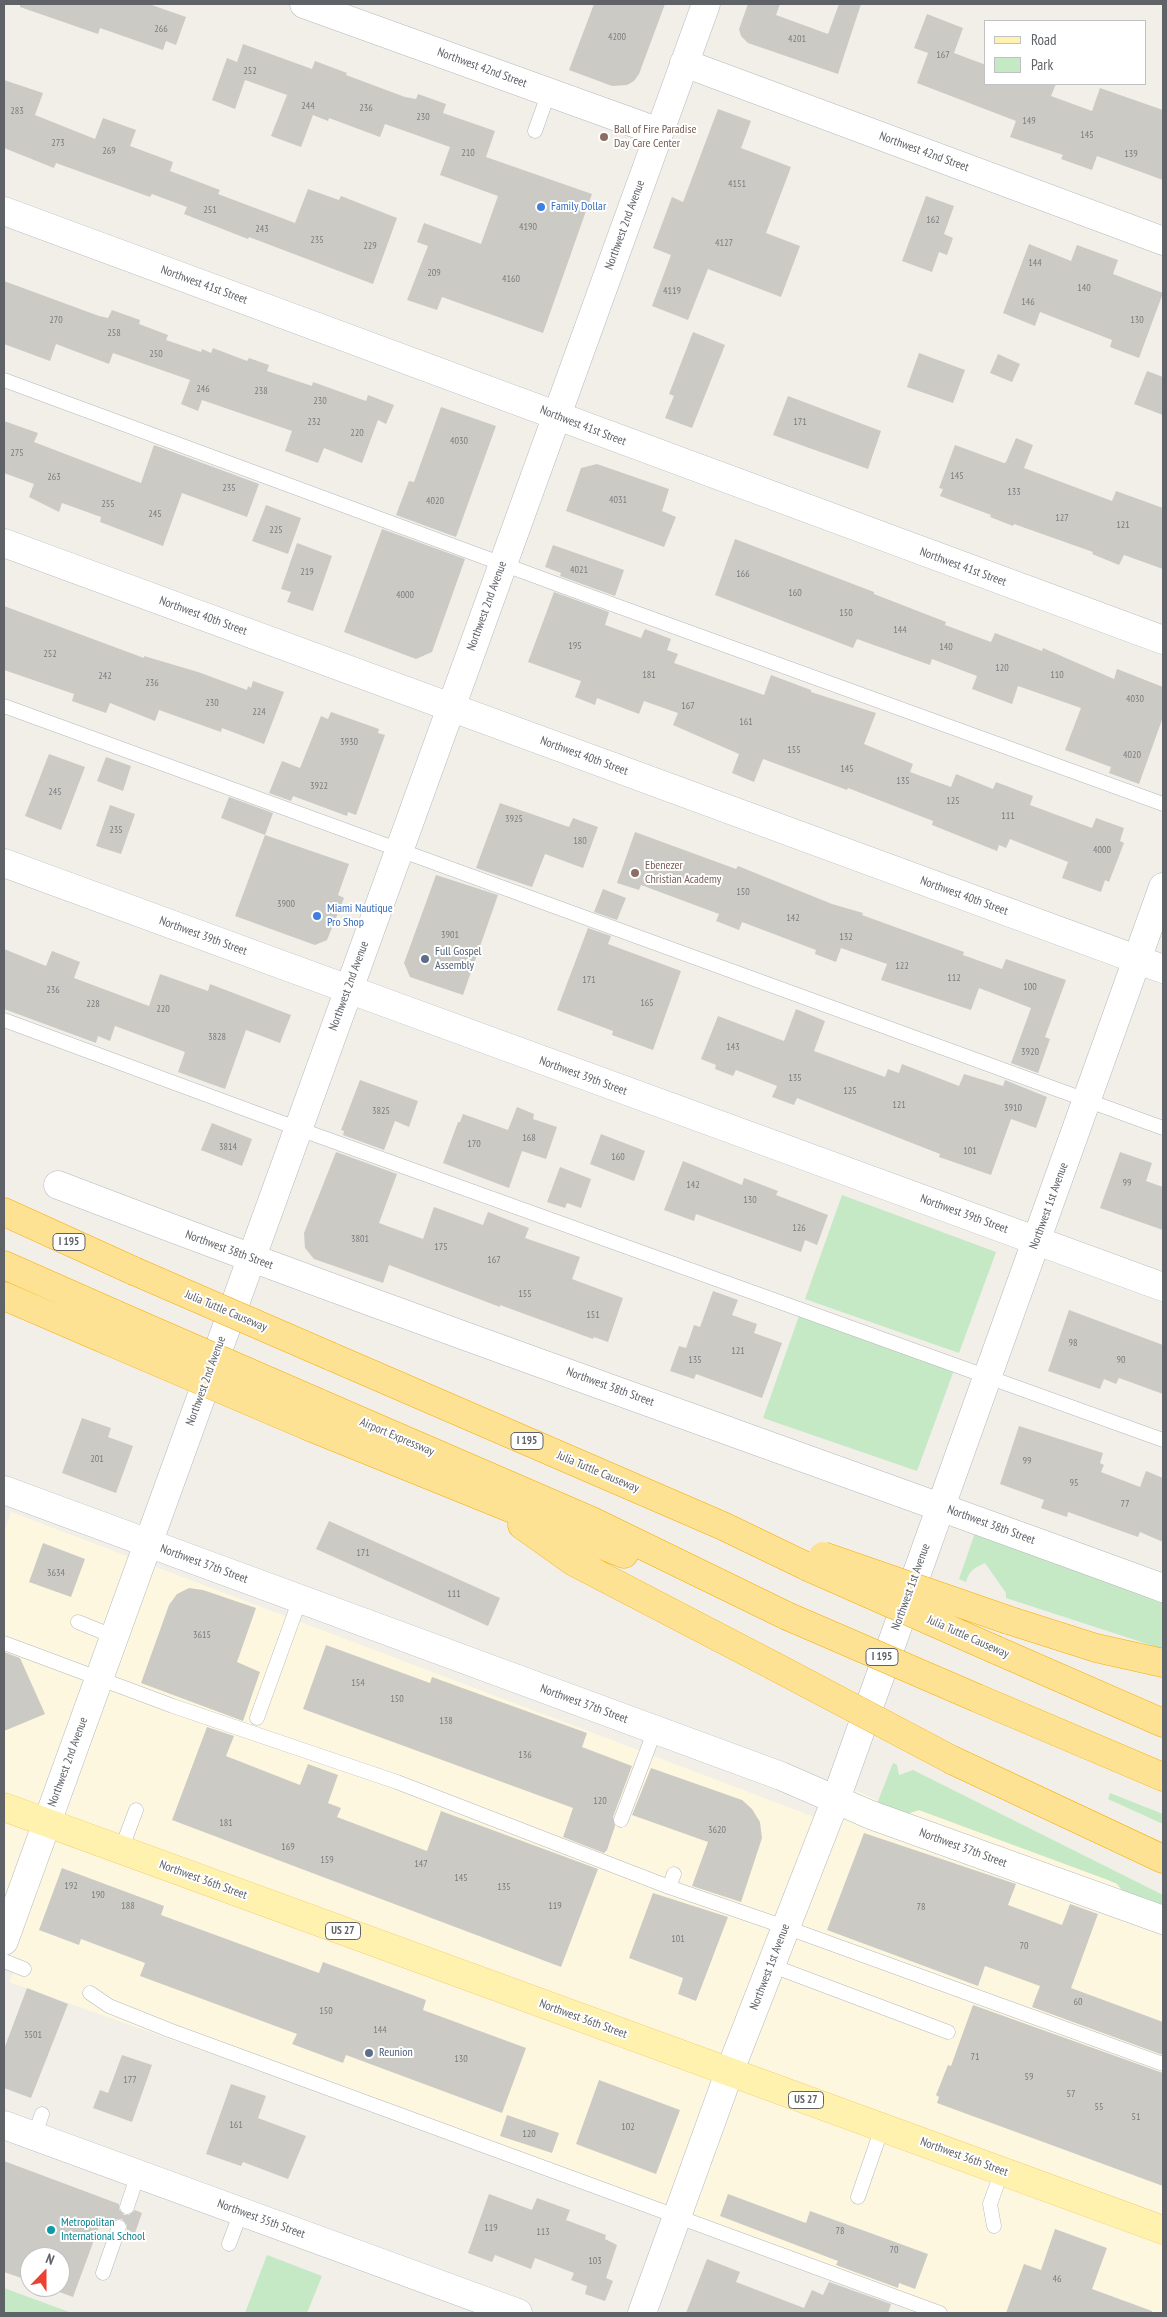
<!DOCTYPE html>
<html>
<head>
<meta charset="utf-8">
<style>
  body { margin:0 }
  #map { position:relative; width:1167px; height:2317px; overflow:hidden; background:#f1efe8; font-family:"PT Sans Narrow",sans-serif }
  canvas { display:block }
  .frame { position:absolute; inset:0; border:5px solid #5f6368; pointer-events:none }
  .legend { position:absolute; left:984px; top:20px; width:162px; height:65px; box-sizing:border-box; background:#fff; border:1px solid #bfc1c3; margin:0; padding:6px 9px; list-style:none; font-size:15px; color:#5f6368 }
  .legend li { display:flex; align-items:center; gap:10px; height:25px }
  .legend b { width:25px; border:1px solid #bfc1c3 }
  .north { position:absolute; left:20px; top:2247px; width:50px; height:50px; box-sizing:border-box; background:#fff; border:1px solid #bfc1c3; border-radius:50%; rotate:22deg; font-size:14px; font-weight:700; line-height:20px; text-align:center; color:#5f6368 }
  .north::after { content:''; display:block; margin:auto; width:18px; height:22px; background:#ea4335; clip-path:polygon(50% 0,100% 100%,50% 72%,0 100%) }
</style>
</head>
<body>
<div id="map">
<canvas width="1167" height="2317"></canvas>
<div class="frame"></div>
<ul class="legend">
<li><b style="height:6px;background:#fff2af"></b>Road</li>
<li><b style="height:14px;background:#c5e8c5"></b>Park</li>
</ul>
<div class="north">N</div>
</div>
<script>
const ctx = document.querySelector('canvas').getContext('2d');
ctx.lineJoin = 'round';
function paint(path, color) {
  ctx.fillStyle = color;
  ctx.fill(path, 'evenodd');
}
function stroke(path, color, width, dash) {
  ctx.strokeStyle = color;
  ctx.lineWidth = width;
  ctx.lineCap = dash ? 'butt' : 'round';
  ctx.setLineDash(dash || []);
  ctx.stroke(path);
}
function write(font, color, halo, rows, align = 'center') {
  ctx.font = font + ' "PT Sans Narrow",sans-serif';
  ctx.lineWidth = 4;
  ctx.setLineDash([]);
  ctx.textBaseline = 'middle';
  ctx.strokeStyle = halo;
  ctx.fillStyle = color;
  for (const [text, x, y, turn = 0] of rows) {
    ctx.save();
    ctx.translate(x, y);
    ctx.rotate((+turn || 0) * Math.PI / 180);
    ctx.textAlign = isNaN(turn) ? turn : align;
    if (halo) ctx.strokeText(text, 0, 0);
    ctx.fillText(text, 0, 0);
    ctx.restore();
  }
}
paint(new Path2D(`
  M11,1512l827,314 17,-36 23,11 3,4 23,10 14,-5 190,70 9,4 8,10 38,14v405h-240l-537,-197 -377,-134 9,-20 -14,-5v-424z`), '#fef7e0');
paint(new Path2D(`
  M842,1195l154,57 -37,101 -154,-54z
  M800,1313l154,57 -37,101 -154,-53z
  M975,1533l188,68v48l-157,-51v-5l-21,-30c-11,5 -16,8 -19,19l-7,-3z
  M893,1763l4,2 2,10 14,-5 250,125v13l-38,-14 -8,-10 -9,-4 -189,-70 -15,5 -23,-10 -3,-4z
  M1110,1793l53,21v10l-55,-25z
  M267,2255l55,21 -15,37h-62z
  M4,2288l68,25h-68z`), '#c5e8c5');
paint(new Path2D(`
  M20,4h129l37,13 -10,28 -10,-4 -3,9 -63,-22 -2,6 -78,-27z
  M594,4h71l-26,70 -5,7 -7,4 -15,1 -43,-16z
  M748,4h32l-4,11 52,19 11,-30h22l-23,70 -90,-31 -7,-7 -2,-7z
  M927,14l36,14 -9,25 32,12v19h70l-5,12 41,15 8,-23 63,22v70l-66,-24 -5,14 -31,-11 2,-4 -53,-18 6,-16 -99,-38 11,-30 -14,-5z
  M243,44l69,25 3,-8 32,12 -1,2 59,22 11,2 2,-5 28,10 -3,9 52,18 -9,26 106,37 -49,139 -101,-36 -5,13 -30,-10 21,-54 -11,-4 7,-19 57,21 17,-48 -58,-21 10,-28 -65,-23 -5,13 -51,-19 -1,3 -15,-6 -12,32 -30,-11 16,-41 -42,-15 -10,29 -23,-9 15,-42 10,4z
  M4,80l39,13 -8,22 60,24 8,-21 33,12 -6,16 43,16 -3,9 50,19 -2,4 77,29 13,-34 31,11 2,-4 56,22 -24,66 -124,-47 -1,2 -64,-25 3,-7 -35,-13 -2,3 -94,-34 -2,5 -50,-20z
  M718,109l33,12 -10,27 50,19 -25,66 34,13 -19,51 -73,-28 -20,51 -36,-14 19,-51 -18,-7 19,-51 11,5z
  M926,196l28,10 -10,28 9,4 -6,17 -8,-3 -7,20 -30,-11z
  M1029,244l42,17 6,-16 41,15 -5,14 50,19 -24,65 -29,-11 2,-7 -72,-28 -5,14 -32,-13z
  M4,281l95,35 9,2 4,-8 28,10 -1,4 29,11 -2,5 35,12 1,-3 9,4 2,-5 34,13 2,-3 20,7 -2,6 45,15 1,-4 53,19 2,-6 26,10 -8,19 -8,-4 -16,43 -38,-15 -6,15 -33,-12 7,-20 -90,-31 -4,11 -17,-7 9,-24 -77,-27 -4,11 -53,-20 -6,17 -46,-17z
  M693,332l32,13 -33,83 -27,-10 9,-22 -5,-2z
  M919,353l46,17 -12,33 -46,-16z
  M998,354l22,10 -8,18 -22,-9z
  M1147,371l16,6v38l-29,-11z
  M788,396l93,35 -13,38 -95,-34z
  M441,407l55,19 -40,111 -60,-22 13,-34 5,1z
  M4,421l34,12 -4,9 107,41 13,-38 105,39 -12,33 -65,-24 -19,53 -63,-24 1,-5 -39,-14 -3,9 -30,-15 5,-13 -30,-11z
  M1016,438l17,7 -9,23 88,33 4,-10 47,17v61l-39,-14 -5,10 -27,-11 1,-2 -79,-28 -1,2 -23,-9 1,-2 -51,-19 3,-7 -4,-1 16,-43 49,18 2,-1z
  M597,464l72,25 -7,22 14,6 -12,30 -98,-36 15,-43z
  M266,505l35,13 -13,36 -36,-13z
  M382,529l83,30 -33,93 -16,7 -72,-27z
  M735,539l139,53v2l72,28 -1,3 46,17 4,-9 47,18 1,-3 71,31 3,-10 46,18v30l-24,67 -30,-11 2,-6 -46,-17 16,-42 -63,-22 -6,18 -40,-15 5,-13 -45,-17 -2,6 -73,-26 -4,9 -138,-53z
  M297,543l35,13 -19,55 -26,-9 4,-10 -10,-3z
  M553,545l71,25 -9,26 -55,-20 1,-3 -16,-6z
  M554,592l55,20 -4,13 36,13 4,-9 26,10 -4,11 11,4 -4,9 90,32 7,-20 40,15v2l65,21 -12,31 49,20 -3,8 41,15 5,-13 37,15 3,-7 37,14 -3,9 62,23 4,-10 28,10 -4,13 4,2 -15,39 -4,-2 -4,12 -39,-14 6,-16 -58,-23 -4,9 -7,-3 -2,6 -65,-26 1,-4 -85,-33 -1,2 -84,-31 -9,23 -22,-9 7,-19 -66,-29 5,-12 -34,-12 -5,13 -42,-16 -2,7 -20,-8 6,-16 -53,-19z
  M4,606l140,52v-2l54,16 49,18 1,-4 3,2 2,-7 31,11 -20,52 -42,-16 -1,4 -62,-22 -4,11 -45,-18 -4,10 -34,-12 2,-7 -70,-24z
  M331,712l48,17 -1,4 7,2 -29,80 -8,-3 -1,4 -54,-20 -2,5 -22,-8 13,-32 18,7 21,-52 7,3z
  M49,754l36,13 -24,63 -36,-14z
  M106,757l25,9 -8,25 -26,-10z
  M229,797l44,16 -8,22 -44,-17z
  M500,803l69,24 4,-9 25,9 -15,41 -38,-14 -13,33 -56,-19z
  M110,805l25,9 -14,40 -25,-8z
  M635,832l101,37 2,-3 94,38 31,9 -1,2 102,37 -1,3 39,14 4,-10 60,21 -21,57 5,2 -12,34 -27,-10 20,-55 -52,-20 -8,22 -90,-30 6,-16 -46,-16 -5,14 -21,-8 1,-4 -74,-28 -3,8 -23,-9 3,-7 -78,-29 -2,5 -22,-7z
  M265,835l84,29 -11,31 6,3 -17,42 -12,5 -80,-29z
  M436,875l62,20 -35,100 -53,-18 -6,-14z
  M603,889l23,9 -9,22 -23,-8z
  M588,928l23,8 -3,8 73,27 -28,79 -41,-15 1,-4 -56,-21z
  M4,949l42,17 6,-15 28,11 -6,16 75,28 11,-32 48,17 2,-7 81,31 -11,28 -34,-13 -21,59 -47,-17 7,-20 -70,-26 -5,15 -12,-5 -2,7 -92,-34z
  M796,1009l29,12 -11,30 71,26 3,-8 11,4 3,-9 57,22 5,-12 39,12 2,-6 42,17 -11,31 -25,-9 -20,56 -52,-18 1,-3 -143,-56 -3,7 -22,-8 5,-11 -41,-16 -3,6 -18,-7 1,-4 -15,-6 17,-43 66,25z
  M360,1080l58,21 -9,26 -14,-6 -11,29 -41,-15 1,-4 -3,-1z
  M517,1107l17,7 -1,5 24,8 -11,32 -24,-8 -13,37 -66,-25 15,-41h2l3,-8 45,16z
  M212,1123l40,16 -10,27 -41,-16z
  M601,1134l44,17 -11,30 -44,-17z
  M336,1152l61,22 -18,49 44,16 11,-32 49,18 5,-13 41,16 -4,10 55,19 -8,22 51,19 -15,44 -14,-5 -1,2 -93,-34v2l-111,-42 -6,18 -69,-24 -9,-11 -1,-15z
  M1120,1152l32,11 -6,18 17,6v43l-63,-22z
  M683,1161l59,24 2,-7 34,13 -2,4 52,20 -11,30 -12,-5 -4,12 -105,-38 -2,7 -30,-11z
  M560,1167l31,12 -10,29 -14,-5 -2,5 -18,-6z
  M713,1291l25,9 -6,15 25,9 -3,9 28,10 -20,55 -66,-24 -2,5 -24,-8 9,-25 7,2 8,-23 6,2z
  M1069,1310l94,35v49l-44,-16 -3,6 -12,-5 -4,10 -52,-18z
  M82,1418l29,10 -3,9 25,9 -17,47 -54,-20z
  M1019,1426l84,27 -3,10 4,2 -3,7 39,15 6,-16 17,7v64l-23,-10 -2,5 -70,-25 -1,5 -26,-9 3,-8 -44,-16z
  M329,1521l171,77 -12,28 -172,-77z
  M43,1543l42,16 -14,38 -42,-15z
  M189,1588l14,2 53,18 -19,54 23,10 -17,49 -102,-38 28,-78 8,-11z
  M326,1645l104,38 2,-6 155,56 -5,14 50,19 -19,51 2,9 -8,24 -3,3 -41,-16 10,-29 -270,-99z
  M4,1652l16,6 25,56 -41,17z
  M207,1727l27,9 -8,20 74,29 8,-21 30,11 -10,28 13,5 -4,9 90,34 14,-40 157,58 -37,98 -389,-147z
  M651,1768l91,32 10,9 8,13 2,16 -21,64 -49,-16 16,-44 -76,-27z
  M864,1833l152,51 -8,21 54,20 8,-21 28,10 -27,74 92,34v33l-131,-48 8,-21 -55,-20 -7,20 -151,-56z
  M62,1868l102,38 -3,9 158,58 4,-11 103,38 -3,10 103,38 -24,65 -156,-58 -3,8 -51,-19 5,-10 -157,-58 5,-13 -64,-24 -2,6 -40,-15z
  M653,1893l75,24 -32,84 -18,-7 5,-16 -54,-20z
  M27,1988l41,16 -37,94 -27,-10v-39z
  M973,2005l190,68v113l-226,-83 2,-6 -3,-2 12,-30 3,1z
  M122,2055l30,10 -20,57 -39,-14 7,-18 8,3z
  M599,2080l81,30 -24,64 -80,-30z
  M231,2084l35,12 -8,22 48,18 -18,43 -45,-17 -2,4 -35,-12z
  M507,2115l52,18 -7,20 -52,-17z
  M4,2161l115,43v5l5,6h5l6,-5 7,3 -7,20 -8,-3v-5l-5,-6h-5l-6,5 -10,-3 -28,76 -27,-10h14v-30h-30v24l-26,-9z
  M489,2194l43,16 5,-12 33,12 -4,10 40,15 -1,4 12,6 -11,33 7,3 -8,20 -20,-7 2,-8 -16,-6 3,-7 -39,-15 -4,11 -36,-14 -3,7 -24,-9z
  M728,2194l78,29 4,-12 118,43 -13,35 -16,-6 -1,5 -62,-23 2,-4 -118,-45z
  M1055,2229l52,19 -15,41 60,22v2h-146l18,-49 17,6z
  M707,2259l33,13 -4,10 68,26 8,-18 11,5 6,-13 62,22 -3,9h-202z`), '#cccac5');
const lane = new Path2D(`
  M535,131l14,-39
  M4,380l569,210 590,214
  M4,706l1159,422
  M4,1020l295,109 864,311
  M78,1622l37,15
  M4,1643l169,63 224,76 272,105
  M257,1718l43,-119
  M621,1820l34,-90
  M121,1850l15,-40
  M674,1874l-5,13 116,40 378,137
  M4,1961l20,8
  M770,1965l178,67
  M90,1993l19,13 60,24 771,283
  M34,2136l8,-22
  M858,2197l24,-69
  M127,2207l11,-33
  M994,2226l-4,-22 12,-33
  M229,2244l12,-32
  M103,2273l16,-46`);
const street = new Path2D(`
  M304,4l355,128
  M684,63l479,178
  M4,211l1159,429
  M4,543l1159,426
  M4,863l344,126
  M58,1185c366,140 737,268 1105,403
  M4,1490l777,286 90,39 292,105
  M4,2125l514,188
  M642,2313l87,-240 107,-274 327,-912`);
const secondary = new Path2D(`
  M348,989l815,298
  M4,1941l702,-1937`);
const primary = new Path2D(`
  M4,1807l1159,423`);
const highway = new Path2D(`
  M4,1212l130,59
  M4,1265l111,49
  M4,1296l102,44
  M330,1356l393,170 85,41
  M317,1402l275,119 195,95
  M310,1427l314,127
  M522,1525l52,37 198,103
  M1008,1620l88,28 67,15
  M996,1650l167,73
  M977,1698l186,79
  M952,1760l211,99`);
stroke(lane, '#b5b8bc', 15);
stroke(street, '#b5b8bc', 29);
stroke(secondary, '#b6babf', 29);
stroke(primary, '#f2c960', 29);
stroke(highway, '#f9ab00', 29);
stroke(lane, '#fff', 14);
stroke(street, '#fff', 28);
stroke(secondary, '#fff', 28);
stroke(primary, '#fff2af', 28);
stroke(highway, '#fde293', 28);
const highwayBridge = new Path2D(`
  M134,1271l196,85
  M115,1314l202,88
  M106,1340l204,87
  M823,1556l185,64
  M808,1567l188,83
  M787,1616l190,82
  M772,1665l180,95`);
stroke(highwayBridge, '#f9ab00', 29, []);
stroke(highwayBridge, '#fde293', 28);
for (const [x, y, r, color] of [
  [604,137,5,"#8d6e63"],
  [541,207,5,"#3f7fe0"],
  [635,873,5,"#8d6e63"],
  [317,916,5,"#3f7fe0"],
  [425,959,5,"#5c6f8a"],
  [369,2053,5,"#5c6f8a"],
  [51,2230,5,"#0f9aa8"]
]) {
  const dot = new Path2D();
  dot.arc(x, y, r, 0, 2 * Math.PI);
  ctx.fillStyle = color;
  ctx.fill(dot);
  stroke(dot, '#fff', 2);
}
write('10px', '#7a7d7f', null, [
  ["266",161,29],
  ["4200",617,37],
  ["4201",797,39],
  ["167",943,55],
  ["252",250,71],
  ["244",308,106],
  ["236",366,108],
  ["283",17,111],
  ["230",423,117],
  ["149",1029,121],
  ["145",1087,135],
  ["273",58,143],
  ["269",109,151],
  ["210",468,153],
  ["139",1131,154],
  ["4151",737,184],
  ["251",210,210],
  ["162",933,220],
  ["4190",528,227],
  ["243",262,229],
  ["235",317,240],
  ["4127",724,243],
  ["229",370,246],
  ["144",1035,263],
  ["209",434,273],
  ["4160",511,279],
  ["140",1084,288],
  ["4119",672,291],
  ["146",1028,302],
  ["270",56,320],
  ["130",1137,320],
  ["258",114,333],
  ["250",156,354],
  ["246",203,389],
  ["238",261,391],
  ["230",320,401],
  ["232",314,422],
  ["171",800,422],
  ["220",357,433],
  ["4030",459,441],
  ["275",17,453],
  ["145",957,476],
  ["263",54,477],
  ["235",229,488],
  ["133",1014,492],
  ["4031",618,500],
  ["4020",435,501],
  ["255",108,504],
  ["245",155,514],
  ["127",1062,518],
  ["121",1123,525],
  ["225",276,530],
  ["4021",579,570],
  ["219",307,572],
  ["166",743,574],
  ["160",795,593],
  ["4000",405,595],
  ["150",846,613],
  ["144",900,630],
  ["195",575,646],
  ["140",946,647],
  ["252",50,654],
  ["120",1002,668],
  ["181",649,675],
  ["110",1057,675],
  ["242",105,676],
  ["236",152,683],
  ["4030",1135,699],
  ["230",212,703],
  ["167",688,706],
  ["224",259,712],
  ["161",746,722],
  ["3930",349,742],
  ["155",794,750],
  ["4020",1132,755],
  ["145",847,769],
  ["135",903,781],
  ["3922",319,786],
  ["245",55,792],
  ["125",953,801],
  ["111",1008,816],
  ["3925",514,819],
  ["235",116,830],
  ["180",580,841],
  ["4000",1102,850],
  ["150",743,892],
  ["3900",286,904],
  ["142",793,918],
  ["3901",450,935],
  ["132",846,937],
  ["122",902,966],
  ["112",954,978],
  ["171",589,980],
  ["100",1030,987],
  ["236",53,990],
  ["165",647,1003],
  ["228",93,1004],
  ["220",163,1009],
  ["3828",217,1037],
  ["143",733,1047],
  ["3920",1030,1052],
  ["135",795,1078],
  ["125",850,1091],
  ["121",899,1105],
  ["3910",1013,1108],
  ["3825",381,1111],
  ["168",529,1138],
  ["170",474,1144],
  ["3814",228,1147],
  ["101",970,1151],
  ["160",618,1157],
  ["99",1127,1183],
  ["142",693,1185],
  ["130",750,1200],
  ["126",799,1228],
  ["3801",360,1239],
  ["175",441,1247],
  ["167",494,1260],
  ["155",525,1294],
  ["151",593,1315],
  ["98",1073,1343],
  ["121",738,1351],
  ["135",695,1360],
  ["90",1121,1360],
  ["201",97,1459],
  ["99",1027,1461],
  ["95",1074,1483],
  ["77",1125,1504],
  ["171",363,1553],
  ["3634",56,1573],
  ["111",454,1594],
  ["3615",202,1635],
  ["154",358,1683],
  ["150",397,1699],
  ["138",446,1721],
  ["136",525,1755],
  ["120",600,1801],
  ["181",226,1823],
  ["3620",717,1830],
  ["169",288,1847],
  ["159",327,1860],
  ["147",421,1864],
  ["145",461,1878],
  ["192",71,1886],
  ["135",504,1887],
  ["190",98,1895],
  ["188",128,1906],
  ["119",555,1906],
  ["78",921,1907],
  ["101",678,1939],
  ["70",1024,1946],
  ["60",1078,2002],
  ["150",326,2011],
  ["144",380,2030],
  ["3501",33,2035],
  ["71",975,2057],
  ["130",461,2059],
  ["59",1029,2077],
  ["177",130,2080],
  ["57",1071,2094],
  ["55",1099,2107],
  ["51",1136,2117],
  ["161",236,2125],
  ["102",628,2127],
  ["120",529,2134],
  ["119",491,2228],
  ["78",840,2231],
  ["113",543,2232],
  ["70",894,2250],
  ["103",595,2261],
  ["46",1057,2279]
]);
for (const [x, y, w] of [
  [69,1242,32],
  [527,1441,32],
  [882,1657,32],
  [343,1931,35],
  [806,2100,35]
]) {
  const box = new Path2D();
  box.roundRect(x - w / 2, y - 8.5, w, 17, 4);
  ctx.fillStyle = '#fff';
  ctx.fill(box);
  stroke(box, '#5f6368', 1);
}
write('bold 11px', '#5f6368', null, [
  ["I 195",69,1242],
  ["I 195",527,1441],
  ["I 195",882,1657],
  ["US 27",343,1931],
  ["US 27",806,2100]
]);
write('12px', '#5f6368', '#fff', [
  ["Northwest 42nd Street",482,68,20],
  ["Northwest 42nd Street",924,152,20],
  ["Northwest 2nd Avenue",625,225,-70],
  ["Northwest 41st Street",204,285,20],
  ["Northwest 41st Street",583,426,21],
  ["Northwest 41st Street",963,567,20],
  ["Northwest 2nd Avenue",487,606,-70],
  ["Northwest 40th Street",203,616,20],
  ["Northwest 40th Street",584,756,20],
  ["Northwest 40th Street",964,896,20],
  ["Northwest 39th Street",203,936,20],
  ["Northwest 2nd Avenue",349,986,-70],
  ["Northwest 39th Street",583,1076,20],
  ["Northwest 1st Avenue",1049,1206,-70],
  ["Northwest 39th Street",964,1214,20],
  ["Northwest 38th Street",229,1250,20],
  ["Julia Tuttle Causeway",226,1311,23],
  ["Northwest 2nd Avenue",206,1381,-70],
  ["Northwest 38th Street",610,1387,20],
  ["Airport Expressway",397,1437,23],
  ["Julia Tuttle Causeway",598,1472,23],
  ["Northwest 38th Street",991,1525,20],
  ["Northwest 37th Street",204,1564,20],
  ["Northwest 1st Avenue",911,1587,-70],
  ["Julia Tuttle Causeway",968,1637,24],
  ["Northwest 37th Street",584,1704,20],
  ["Northwest 2nd Avenue",68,1762,-70],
  ["Northwest 37th Street",963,1848,20],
  ["Northwest 36th Street",203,1880,20],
  ["Northwest 1st Avenue",770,1967,-69],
  ["Northwest 36th Street",583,2019,20],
  ["Northwest 36th Street",964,2157,20],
  ["Northwest 35th Street",261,2219,20]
]);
write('12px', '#785e54', '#fff', [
  ["Ball of Fire Paradise",614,130],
  ["Day Care Center",614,144],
  ["Ebenezer",645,866],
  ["Christian Academy",645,880]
], 'left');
write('12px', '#366cbe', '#fff', [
  ["Family Dollar",551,207],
  ["Miami Nautique",327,909],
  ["Pro Shop",327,923]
], 'left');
write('12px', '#4e5e75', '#fff', [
  ["Full Gospel",435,952],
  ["Assembly",435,966],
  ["Reunion",379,2053]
], 'left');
write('12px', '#0d838f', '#fff', [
  ["Metropolitan",61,2223],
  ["International School",61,2237]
], 'left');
</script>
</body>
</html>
